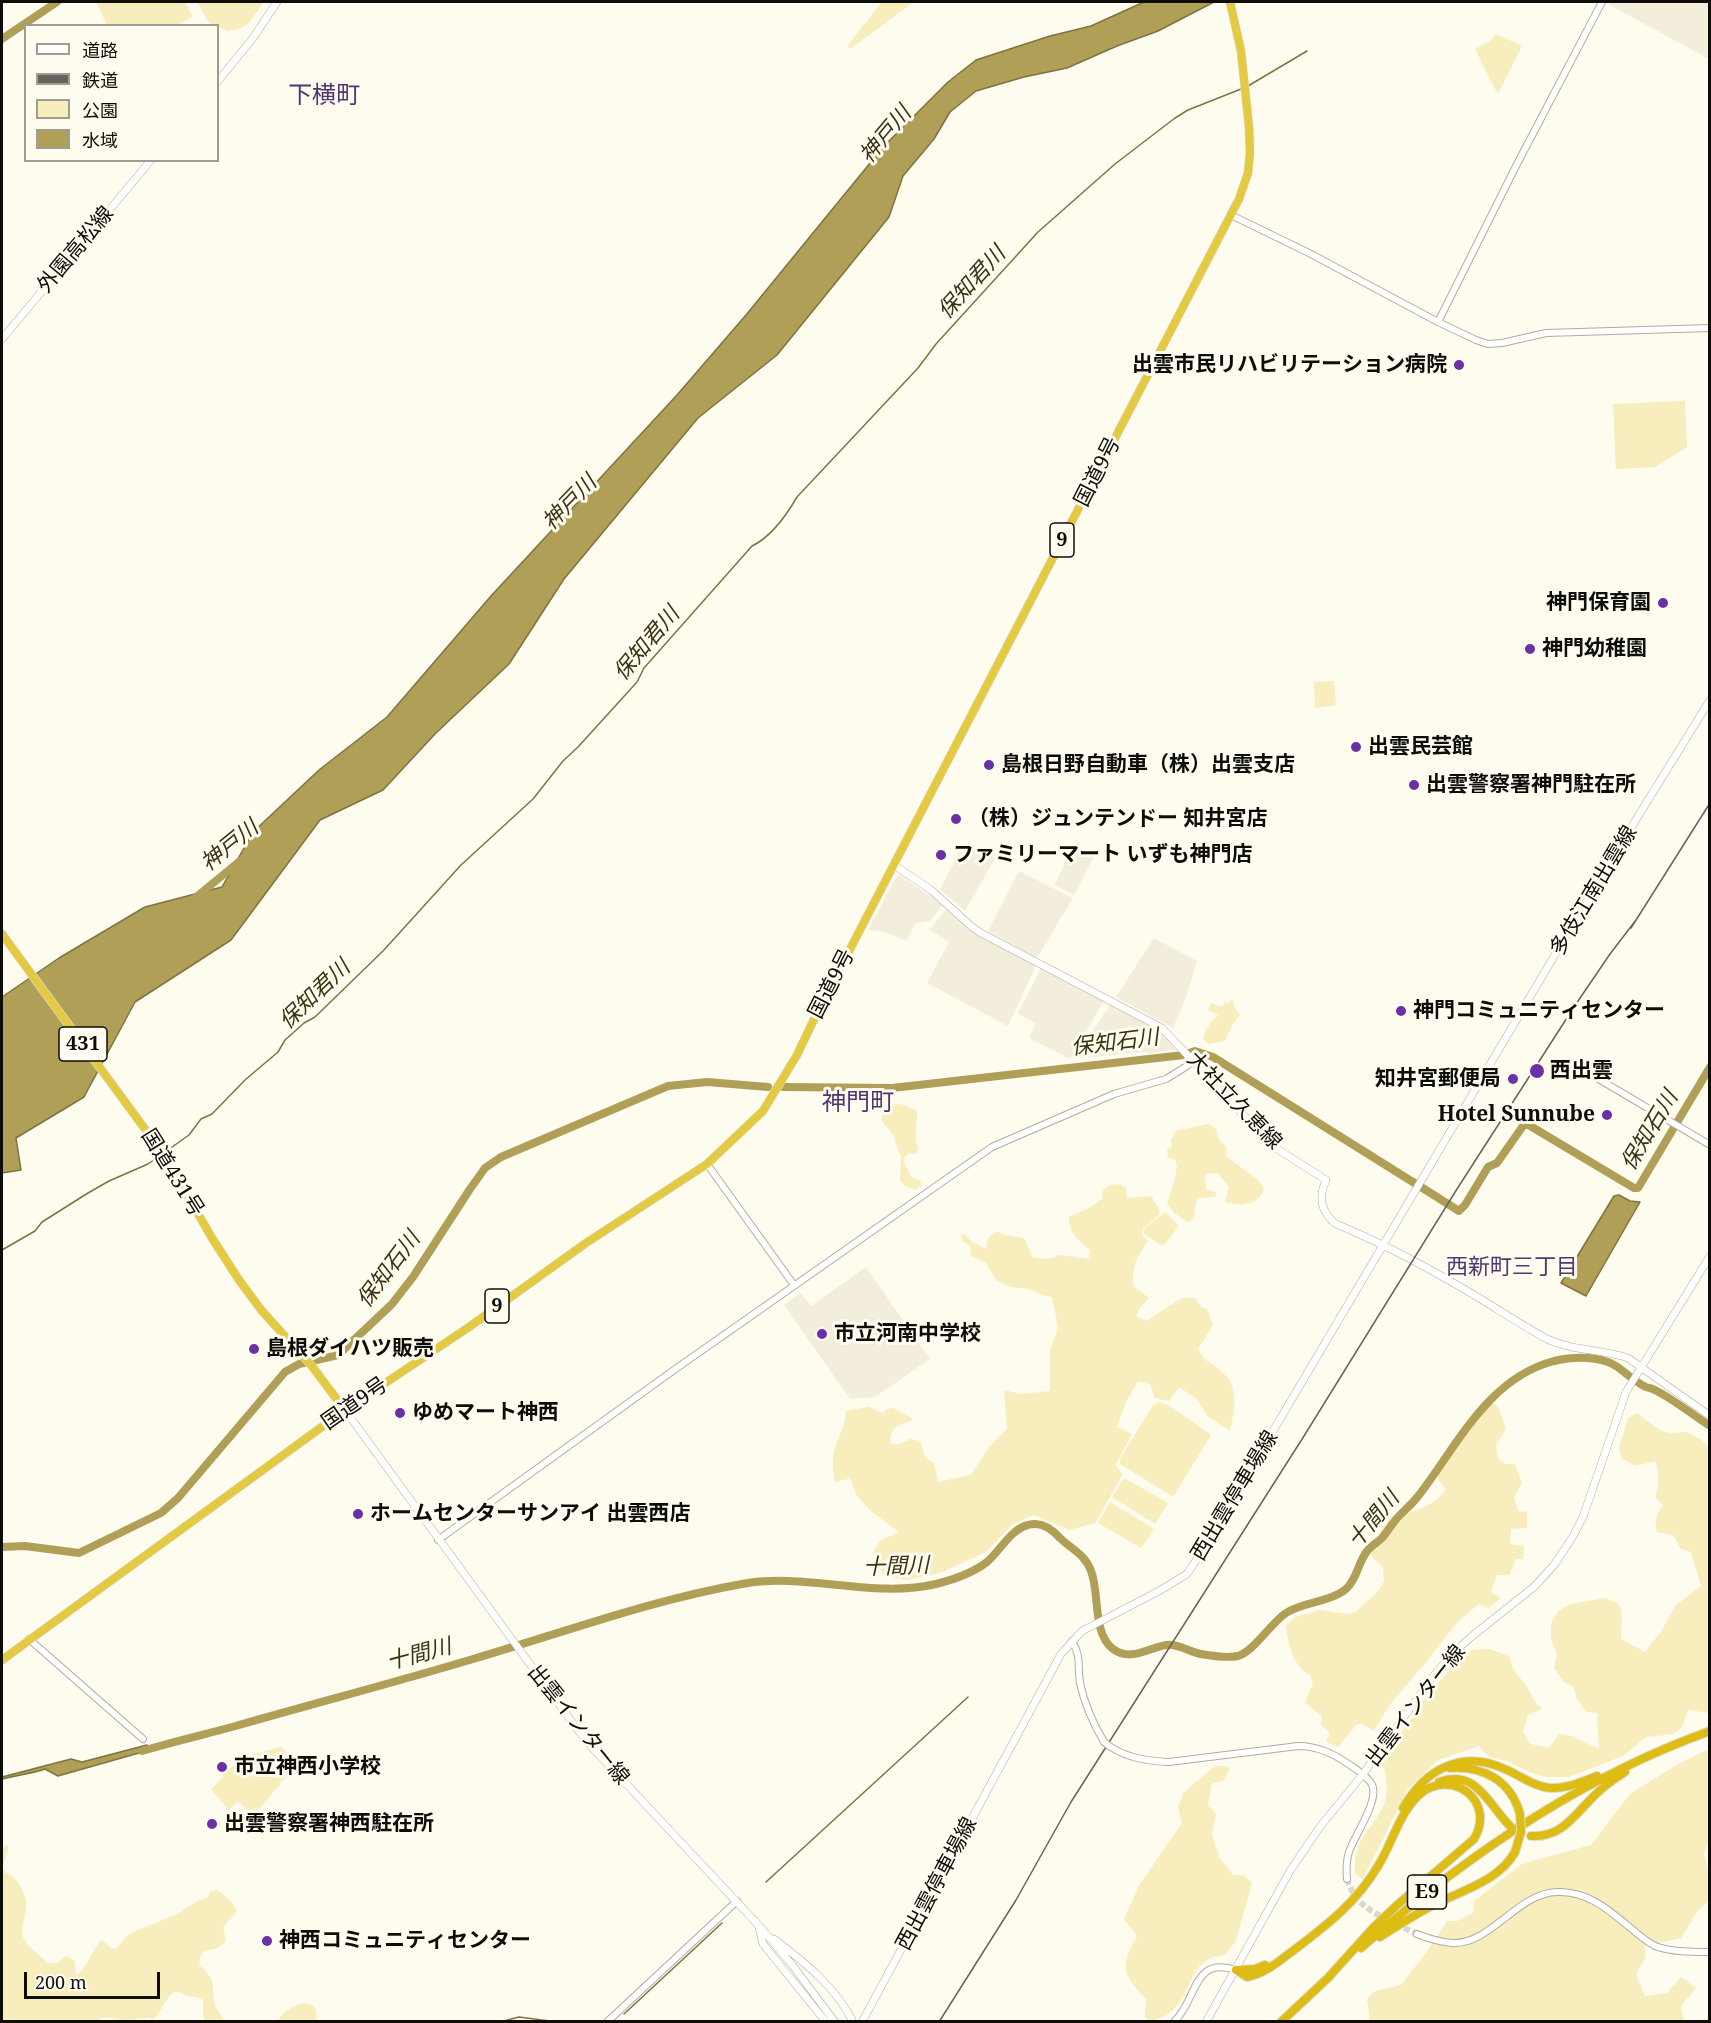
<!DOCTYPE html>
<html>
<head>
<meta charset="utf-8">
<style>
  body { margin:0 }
  #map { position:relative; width:1711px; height:2023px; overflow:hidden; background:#fefbef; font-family:"Noto Serif","Noto Sans JP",serif }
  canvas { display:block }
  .frame { position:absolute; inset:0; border:3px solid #0e0d09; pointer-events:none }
  .legend { position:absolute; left:24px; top:24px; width:195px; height:138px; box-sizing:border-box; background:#fefbef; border:2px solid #9e9c93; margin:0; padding:8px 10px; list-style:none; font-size:18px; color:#0e0d09 }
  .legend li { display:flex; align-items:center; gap:12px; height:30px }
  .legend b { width:30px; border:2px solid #9e9c93 }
  .scale { position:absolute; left:24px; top:1972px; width:136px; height:27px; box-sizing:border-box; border:3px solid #0e0d09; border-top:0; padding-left:8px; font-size:18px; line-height:21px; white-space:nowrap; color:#0e0d09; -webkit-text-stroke:4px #fefbef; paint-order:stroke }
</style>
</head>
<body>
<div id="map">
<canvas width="1711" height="2023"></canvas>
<div class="frame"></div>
<ul class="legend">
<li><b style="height:8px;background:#fff"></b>道路</li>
<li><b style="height:8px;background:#66645d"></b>鉄道</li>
<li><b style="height:16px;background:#f8edbd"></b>公園</li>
<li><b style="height:16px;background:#b09f57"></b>水域</li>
</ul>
<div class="scale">200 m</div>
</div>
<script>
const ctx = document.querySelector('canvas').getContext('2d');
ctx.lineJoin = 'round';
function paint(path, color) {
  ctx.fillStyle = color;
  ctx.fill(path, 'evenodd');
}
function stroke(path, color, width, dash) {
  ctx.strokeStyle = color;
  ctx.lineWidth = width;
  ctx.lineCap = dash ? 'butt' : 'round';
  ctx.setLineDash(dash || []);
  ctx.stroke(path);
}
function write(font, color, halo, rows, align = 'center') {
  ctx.font = font + ' "Noto Serif","Noto Sans JP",serif';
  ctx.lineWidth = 6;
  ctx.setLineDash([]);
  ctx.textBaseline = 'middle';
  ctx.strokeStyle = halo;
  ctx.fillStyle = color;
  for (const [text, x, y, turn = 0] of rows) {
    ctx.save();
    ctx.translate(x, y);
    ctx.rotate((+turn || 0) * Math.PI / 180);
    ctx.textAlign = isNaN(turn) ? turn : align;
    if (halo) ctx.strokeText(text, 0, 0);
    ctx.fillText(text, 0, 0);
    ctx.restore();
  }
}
paint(new Path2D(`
  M1607,2h102v57l-103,-56z
  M964,842l31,16 -30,53 -25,-22z
  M1074,846l21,9 -21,40 -20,-10z
  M1019,871l54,27 -36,60 -49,-27z
  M899,875l44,30 -13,16 -14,2 -10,18 -21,-9 -17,-2 28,-53z
  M947,908l87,56 1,4 -27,58 -81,-43 22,-41 -21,-13 4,-2z
  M1154,938l43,23 -11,36 -13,31 -57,-31z
  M1041,968l63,32 -34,59 -41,-21 7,-15 -18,-9z
  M1112,1002l39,22 15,10 13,15 -32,5v-2l-67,6 -3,-3z
  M866,1267l64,92 -55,38 -25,2 -66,-94 17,-12 10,13z`), '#f3eedc');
paint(new Path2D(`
  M96,2h89l8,15 -16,8h-70z
  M197,2h64l1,3 -14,19 -9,5 -11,2 -19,-8z
  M882,2h32l-64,47 -2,-4z
  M1496,34l26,12 -23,46 -3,-1 -21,-42 15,-8z
  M1685,401l2,46 -32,20 -39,2 -3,-65z
  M1334,681l2,24 -21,3 -1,-26z
  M1232,998l2,9 6,8 -7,9 -8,17 -17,3 -5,-6c3,-10 8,-17 16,-23l-11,-5 3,-7 11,4 3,-5 3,2z
  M891,1103l14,2 12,6c1,13 -5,27 2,38l-4,5 -7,-1 -5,7 8,17 9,4 2,4 -7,5 -10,-4 -5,-6 1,-24 -6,-14 -1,-6 -12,-15v-9z
  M1208,1124l8,5 3,11 8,8 -1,8 33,25 5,8c-4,16 -25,18 -39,13l4,-15 -11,-14 -13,1 1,15 11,4 -2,4 -17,1 -3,8 -1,12 -6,4 -14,-9 -7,-9 8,-25 2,-13 -2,-6 -7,-3 -1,-7 5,-2 -1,-8 5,-9z
  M1120,1184l6,4 1,10 24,-2 7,11 2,7 -17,15 -1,6 6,6c-12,17 -16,24 -15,45l16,12 -9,10 -4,8 10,5 36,-23h13l6,9 6,2 6,16 -15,24c7,14 13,13 24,23 18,14 12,40 8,59l-23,-15 -9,-16 -19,-13 -10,14 -14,-3 -5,-14 -12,-3 -12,21 -9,25 15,7 -17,32 8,8 -28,49 -26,7 -35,-15 -21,9 -27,28 -46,21 -34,7 -20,-4 -10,-11 -2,-15 7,-10 18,-8 -27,-20 -15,-16 -7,-18 -15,4c-2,-11 -3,-23 0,-34 5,-16 10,-19 11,-37l23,-4 13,6 9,-6 21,11v3c-15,4 -21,5 -22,22l7,2 13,-6 10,2 5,16 9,6 4,19 33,-7 18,-28 18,-18 -3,-39 16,4 30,-3v-40l8,-24 -6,-30 -10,-2 -12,-6 -20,-2 -14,-7 -10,-17 -16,-8 1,-8 -8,-6 -3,-6 5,-1 7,8 14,7 2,-11 9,-7 8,4 19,3 9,20 16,1 11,-4 29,4 1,-9c-11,-9 -22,-18 -21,-33l20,-9 13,-9 1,-9 7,-5z
  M1165,1212l14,14 -16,20 -19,-12v-5z
  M1159,1402l11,4 41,29 -38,62 -53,-33v-5l33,-54z
  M1485,1403h9l5,6 7,20 -10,16 2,14 7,5h10l7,19 -8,14 4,14 9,1v16l-16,1 -1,15 14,2 -1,13h-7l-7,16h-12l-6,17 10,6 -13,10 -9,-4 -21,17 -31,40 -39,46 -14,24 -12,-7h-5l-19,23 -12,-5 4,-9 -9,-8 1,-8 -17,-15 8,-19 -3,-8c-17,-8 -22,-32 -24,-49l9,-9 24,-7 28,4 9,-2 22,-21 6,-10 -1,-14 -12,-11c2,-14 11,-27 18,-39 22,-4 44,-9 57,-28l-7,-8 -5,-12 20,-31z
  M1637,1413l21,16 10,4 18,-1 16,8 8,10 -1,263 -21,-3 -6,17 -9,7 -27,3 -23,19 -54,21h-23l-17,-5 -22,-11 -18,-4 -10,-11 -41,14 -30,29 -45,90 -8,-6c-2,-37 17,-41 29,-69 6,-14 1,-29 -1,-43l40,-60 27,-32 22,-19 17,-1 20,7c4,18 11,19 19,33 5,8 6,14 14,20l-14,6 -5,16 7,13 19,4 10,-14 13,2 27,13c0,-13 -3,-23 -1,-36l-12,-1 -10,-15 -2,-10 -10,-5 -10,-14 3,-14 -6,-15v-15l6,-12 13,-8 36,-6 11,5 5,8 -1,28 24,13 17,-22 14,-25 25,-19 -10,-34 -10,-3 -8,-14 -16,-3c-3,-11 -1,-17 6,-27l-8,-8c4,-13 5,-23 0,-36l-19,5 -14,-7 -3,-11 9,-30z
  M1124,1478l44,25 -13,21 -43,-27z
  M1110,1502l44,27 -13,19 -43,-25z
  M281,1747l17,16 -45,53 -15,-15 -9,9 -18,-21 13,-13 -1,-1 20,-18z
  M1709,1749l1,87 -6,17 5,22v26l-11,9 -17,28 -36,8v12l-9,17 9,21 22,-3 14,-16 15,11 -15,18 3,15h-314l-3,-22 8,-8 26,-6 25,-32 21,-32h10l16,-8 1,-12 48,-37 69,-19 39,-51 45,-28z
  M1215,1766h10l5,3 -7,12 -11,2 -4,22 8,9 -4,20 7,23 14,18h10l9,8 -16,58 -11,14c-4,1 -10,1 -14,3 -29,13 -19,56 -62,63l-4,-5 1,-17c-24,-25 -26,-33 -9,-63l-13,-17 16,-35 42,-61 -4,-16 6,-15z
  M7,1845l2,3 -7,20c4,7 10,7 14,12 4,5 7,12 9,17 5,14 -7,29 -1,42 5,10 17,16 23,24h10l9,-7c13,5 8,7 10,17l2,1 6,-6 15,-26 3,-2 9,8 4,1 5,-4 6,-9 7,-4 44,-18 19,-12 12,-5 2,-5 7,-2c8,5 16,12 20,21l-14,16 3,14 -8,7 -14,3c-13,16 5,18 8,30 3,19 -1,26 15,40h-22l-2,-6v-15c-6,-4 -12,-3 -18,-5 -5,-1 -4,-4 -9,-3 -10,1 -14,23 -24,28l-3,-2c-9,0 -17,2 -25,2 -11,0 -20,-6 -30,2l-92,-1v-172z
  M306,2003c12,4 10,8 11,18h-40c8,-10 16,-16 29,-18z`), '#f8edbd');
const water = new Path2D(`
  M1144,2h70l-56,29 -41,15 -50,22 -43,9 -48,14 -26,21 -16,27 -31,37 -14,41 -112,138 -79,63 -134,161 -55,85 -74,70 -52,56 -63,30 -89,120 -96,62 -51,95 -68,41 5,32 -19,3v-176l57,-39 86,-51 77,-20 31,-55 66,-62 68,-53 104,-121 186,-201 69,-80 138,-169 64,-64 28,-22 74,-24 41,-10z
  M1619,1195l11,6 10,1 -54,94 -25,-13 53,-87z
  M147,1745l6,4 -95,27 -13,-7c-14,5 -29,6 -43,10v-2l69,-18 11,3z`);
paint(water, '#b09f57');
stroke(water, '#7f7340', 1.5);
stroke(new Path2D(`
  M1248,86l59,-35
  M165,1152l24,-17 12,-16 11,-5 33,-34 33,-28 7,-12 19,-17 11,-6 68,-66 78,-86 72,-66 30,-38 15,-14 59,-65 7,-14 108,-122c19,-9 34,-30 45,-49l121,-129 18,-24 102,-112 77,-68 60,-46 13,-8 53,-21
  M2,1250l33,-19 7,-9 46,-29 21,-12 39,-17 13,-9
  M766,1882l202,-185
  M624,2014l98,-91
  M500,2022l19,-5 38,5`), '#7f7340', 1.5);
stroke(new Path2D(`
  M2,39l55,-37
  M195,898l45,-37
  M783,1087l109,1 292,-33 11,-4 18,6 203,127
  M1421,1187l38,24 6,-6 23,-38 9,-4 26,-37 4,-2 107,64h4l72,-121
  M2,1547l23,-1 54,7 82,-40 17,-15 107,-126 14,-8 39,-9 54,-51 21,-27 57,-88 15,-21 16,-11 167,-71 39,-4 61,5
  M142,1751c30,-9 60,-16 90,-24 80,-23 161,-44 241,-68 89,-26 178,-59 269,-75 64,-12 130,15 194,0 16,-4 38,-12 51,-22 13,-11 24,-33 41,-37 13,-4 24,4 32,13 11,11 25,16 31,33 9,22 1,62 22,78 18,13 35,-1 53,-4 11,-2 24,7 35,9 11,2 27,4 37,2 15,-4 33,-33 48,-43 18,-12 43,-10 60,-24 12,-11 12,-28 22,-39 4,-5 10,-8 14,-12 6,-7 11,-16 17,-22 7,-7 14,-13 20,-21 38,-49 69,-117 135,-134 18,-4 36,-5 54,1 12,4 20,15 31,21 10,7 5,2 16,7 18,9 38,25 55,36`), '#b09f57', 8);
stroke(new Path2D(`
  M1347,1879c8,23 19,30 40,40
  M1396,1924l21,10`), '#dad7cc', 6, [6, 3]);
const tertiary = new Path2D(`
  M1231,215l80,39 127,68 38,18 12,4 14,-1 44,-10 164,-5
  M1438,322l78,-156 86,-164
  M1570,1062l140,83
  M707,1164l87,121
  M438,1540l236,-170 318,-223 122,-53 52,-15 21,-13 6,-6
  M29,1639l114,100
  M1072,1641c10,17 5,24 8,42 4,19 14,42 24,59
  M1169,1762l129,-16c20,0 36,8 52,19 7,5 16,10 21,18 10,14 -14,49 -20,64 -5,10 -5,21 -4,32
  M1417,1934c10,4 24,8 35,9 39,2 65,-50 105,-51 32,-1 53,19 76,38 7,6 14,12 22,16 16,6 38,6 55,6
  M607,2022l130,-121
  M1174,2022c24,-23 18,-66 62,-52`);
const secondary = new Path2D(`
  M218,81l35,-43 24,-36
  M2,339l149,-179
  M894,865l37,25 40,36 10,7 181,95 102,109 15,13 47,30c-8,18 -5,32 10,44 44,18 87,41 128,65 28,16 55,35 83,50 26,12 55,10 81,19l82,58
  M345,1410l241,331 177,189 30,36 42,56
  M759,1927l4,17 63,78
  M774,1939c29,22 63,49 79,83
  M862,2022l199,-368 21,-23 77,-40 28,-17 12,-18 412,-696 99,-160
  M1206,2022l84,-151 29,-43 44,-54 69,-96 19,-23 20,-18 64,-51 19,-21 18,-27 11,-21 43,-125 84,-136`);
const trunk = new Path2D(`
  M2,934l162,221 48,83 27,42 23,31 49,54 34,45
  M2,1660l343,-250 124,-83 117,-84 121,-79 56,-53 34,-56 22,-46 420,-810 9,-26 2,-21 -1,-25 -8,-76 -11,-49`);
const motorway = new Path2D(`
  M1450,1768c34,-2 61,13 70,46
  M1439,1782c38,-14 50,24 72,45
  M1403,1808c23,-40 60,-59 104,-38 12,5 23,14 37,17 18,4 37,-5 53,-11
  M1531,1836c31,2 44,-22 64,-41 9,-9 19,-16 30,-23
  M1380,1937c17,-11 35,-22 53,-32 28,-14 66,-24 82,-53
  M1361,1948c103,-91 218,-170 349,-217
  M1236,1970l11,7c19,-4 32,-16 47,-27 33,-25 63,-48 84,-84 14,-22 21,-53 41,-71 31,-28 78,5 55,44l-78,67 -23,22 -46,51
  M1236,1970l19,-1 10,-4
  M1281,2022l48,-45`);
stroke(tertiary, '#afaca1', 8);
stroke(secondary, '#afaca1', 8);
stroke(trunk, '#ddd', 9);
stroke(motorway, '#ddd', 10);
stroke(tertiary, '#fff', 6);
stroke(secondary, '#fff', 7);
stroke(trunk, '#e4ca43', 8);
stroke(motorway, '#ddbc14', 8);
stroke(new Path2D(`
  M1631,928l79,-125
  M939,2022l77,-122 55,-98 233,-366 153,-247 117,-182 36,-53 26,-34`), '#66645d', 1.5);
const tertiaryBridge = new Path2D(`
  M1104,1742c18,15 41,19 65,20`);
const motorwayBridge = new Path2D(`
  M1515,1852l6,-20 -1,-18`);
stroke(tertiaryBridge, '#afaca1', 8, []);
stroke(motorwayBridge, '#ddd', 10, []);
stroke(tertiaryBridge, '#fff', 6);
stroke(motorwayBridge, '#ddbc14', 8);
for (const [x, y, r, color] of [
  [1459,365,6,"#6b30a6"],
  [1663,603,6,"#6b30a6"],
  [1530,649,6,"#6b30a6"],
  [1356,747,6,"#6b30a6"],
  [989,765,6,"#6b30a6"],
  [1414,785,6,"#6b30a6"],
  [956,819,6,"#6b30a6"],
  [941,855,6,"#6b30a6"],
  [1401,1011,6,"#6b30a6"],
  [1537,1071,8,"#6b30a6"],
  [1513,1079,6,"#6b30a6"],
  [1607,1115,6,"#6b30a6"],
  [822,1334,6,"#6b30a6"],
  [254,1349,6,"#6b30a6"],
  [400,1413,6,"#6b30a6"],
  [358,1514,6,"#6b30a6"],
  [222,1767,6,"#6b30a6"],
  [212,1824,6,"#6b30a6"],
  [267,1941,6,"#6b30a6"]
]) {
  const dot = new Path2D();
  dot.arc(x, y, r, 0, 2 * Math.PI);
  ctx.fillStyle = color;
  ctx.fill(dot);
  stroke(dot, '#fefbef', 2);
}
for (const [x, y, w] of [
  [1062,540,24],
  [83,1044,48],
  [497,1306,24],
  [1427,1892,39]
]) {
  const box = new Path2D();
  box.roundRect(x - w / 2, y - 17, w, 34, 4.5);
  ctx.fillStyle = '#fefbef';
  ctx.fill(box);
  stroke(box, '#0e0d09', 1.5);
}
write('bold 20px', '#0e0d09', null, [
  ["9",1062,540],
  ["431",83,1044],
  ["9",497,1306],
  ["E9",1427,1892]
]);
write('21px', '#0e0d09', '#fefbef', [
  ["外園高松線",76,250,-50],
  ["国道9号",1098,472,-63],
  ["多伎江南出雲線",1594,891,-59],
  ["国道9号",832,984,-63],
  ["大社立久恵線",1234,1101,46],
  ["国道431号",172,1173,58],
  ["国道9号",355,1404,-35],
  ["西出雲停車場線",1235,1496,-59],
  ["出雲インター線",1416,1706,-52],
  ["出雲インター線",578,1725,51],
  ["西出雲停車場線",937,1884,-62]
]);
write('bold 21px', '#0e0d09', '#fefbef', [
  ["出雲市民リハビリテーション病院",1447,365,"right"],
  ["神門保育園",1651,603,"right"],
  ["神門幼稚園",1542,649],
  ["出雲民芸館",1368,747],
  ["島根日野自動車（株）出雲支店",1001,765],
  ["出雲警察署神門駐在所",1426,785],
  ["（株）ジュンテンドー 知井宮店",968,819],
  ["ファミリーマート いずも神門店",953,855],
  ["神門コミュニティセンター",1413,1011],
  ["西出雲",1550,1071],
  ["知井宮郵便局",1501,1079,"right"],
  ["Hotel Sunnube",1595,1115,"right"],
  ["市立河南中学校",834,1334],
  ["島根ダイハツ販売",266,1349],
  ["ゆめマート神西",412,1413],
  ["ホームセンターサンアイ 出雲西店",370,1514],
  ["市立神西小学校",234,1767],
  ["出雲警察署神西駐在所",224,1824],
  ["神西コミュニティセンター",279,1941]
], 'left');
write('italic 22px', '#3a3312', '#fefbef', [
  ["神戸川",886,135,-50],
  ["保知君川",972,283,-48],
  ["神戸川",570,503,-46],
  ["保知君川",647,644,-50],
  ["神戸川",230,846,-39],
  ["保知君川",315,995,-44],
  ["保知石川",1115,1043,-7],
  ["保知石川",1650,1131,-59],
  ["保知石川",389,1270,-53],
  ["十間川",1374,1520,-50],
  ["十間川",896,1567,-2],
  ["十間川",419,1655,-15]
]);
write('22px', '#513772', '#fefbef', [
  ["西新町三丁目",1512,1268]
]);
write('24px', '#513772', '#fefbef', [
  ["下横町",324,96],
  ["神門町",858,1103]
]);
</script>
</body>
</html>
